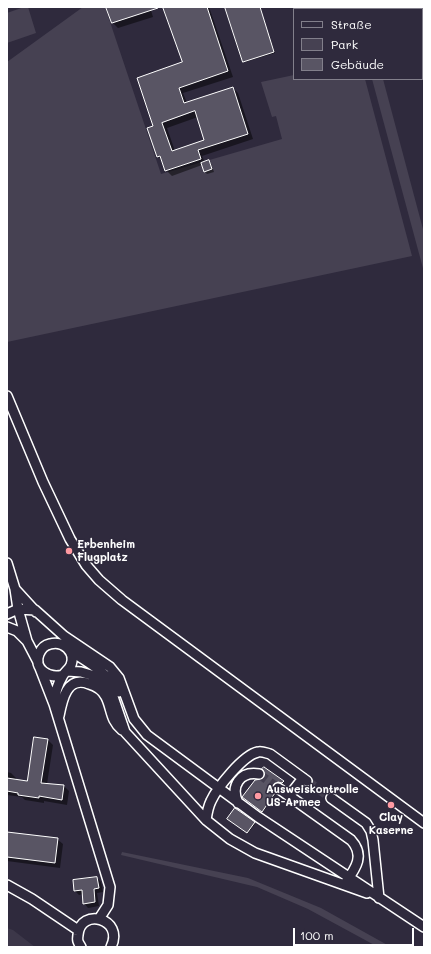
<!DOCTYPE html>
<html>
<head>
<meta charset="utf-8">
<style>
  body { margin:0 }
  #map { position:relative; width:431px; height:954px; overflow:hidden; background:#2f2a3d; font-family:Mali,sans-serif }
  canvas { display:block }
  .frame { position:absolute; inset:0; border:8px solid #fff; pointer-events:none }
  .legend { position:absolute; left:293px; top:8px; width:130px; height:72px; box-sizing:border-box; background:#2f2a3d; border:1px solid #827f8b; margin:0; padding:5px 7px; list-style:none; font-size:12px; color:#fff }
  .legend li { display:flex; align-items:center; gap:8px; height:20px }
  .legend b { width:20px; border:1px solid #827f8b }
  .scale { position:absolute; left:293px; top:928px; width:121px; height:18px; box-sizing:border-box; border:2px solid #fff; border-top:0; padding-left:5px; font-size:12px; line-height:14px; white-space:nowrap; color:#fff; -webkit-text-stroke:3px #2f2a3d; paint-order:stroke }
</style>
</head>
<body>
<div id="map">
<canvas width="431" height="954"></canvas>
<div class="frame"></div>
<ul class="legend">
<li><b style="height:5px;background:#2f2a3d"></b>Straße</li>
<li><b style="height:11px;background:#464152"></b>Park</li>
<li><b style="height:11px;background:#595564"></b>Gebäude</li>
</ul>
<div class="scale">100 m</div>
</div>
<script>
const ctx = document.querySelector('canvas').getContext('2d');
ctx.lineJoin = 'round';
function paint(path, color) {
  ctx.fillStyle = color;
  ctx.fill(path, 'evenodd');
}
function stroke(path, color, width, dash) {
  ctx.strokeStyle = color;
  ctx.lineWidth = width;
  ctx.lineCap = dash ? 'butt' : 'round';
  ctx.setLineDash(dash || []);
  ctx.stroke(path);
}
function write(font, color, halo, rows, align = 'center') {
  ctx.font = font + ' Mali,sans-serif';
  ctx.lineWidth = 3;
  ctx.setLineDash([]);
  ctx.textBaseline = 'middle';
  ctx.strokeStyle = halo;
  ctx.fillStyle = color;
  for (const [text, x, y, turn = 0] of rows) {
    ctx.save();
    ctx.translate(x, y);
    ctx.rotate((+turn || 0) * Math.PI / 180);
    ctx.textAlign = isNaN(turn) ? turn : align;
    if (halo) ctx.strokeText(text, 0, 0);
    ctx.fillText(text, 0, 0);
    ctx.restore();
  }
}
paint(new Path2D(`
  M7,928l6,2 22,17h-28z`), '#3c3749');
paint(new Path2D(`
  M24,7h4l8,26 -29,10v-30z
  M83,7h22l56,167 121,-35 -6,-23 -4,1 -11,-35 33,-7v4h71l47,177 -405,86v-280z
  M372,79h11l41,154v39z
  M122,852l126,26 73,30 70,39h-13l-70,-38 -51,-22 -136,-32z`), '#464152');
paint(new Path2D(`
  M108,7h42l3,10 -35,11 -5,-5z
  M164,7h45l24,70 -50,16 4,10 46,-15 5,5 15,46 -51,17 3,7 4,-2 2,3 3,8 -7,2 -2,-2 -3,-7 -30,11 -6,-6 -3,-8 -5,-6 -3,-30 28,-63zM198,117l8,24 -31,10 -8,-23z
  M226,7h34l15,46 -30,9z
  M48,740l5,5 -6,39 17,2 5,5 -2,14 -23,-4v2l-19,-3 -3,-3 -15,-2v-23l4,1 5,5v2l12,2z
  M255,781l29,1 -1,2 -3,-1 -6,3 -1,6 2,3 -12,17 -19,-15z
  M229,820l25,3 1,1 -7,9z
  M7,833l50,6 6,5 -3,24 -53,-7z
  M97,878l4,4 2,10 -6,1 2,13 -11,2 -4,-5 -1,-9 -4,1 -4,-4 -1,-11z`), '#0007');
const building = new Path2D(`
  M106,7h52v1l-46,15z
  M163,7h44l21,64 -49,17 5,15 49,-16 15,47 -50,16 3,9 -36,12 -5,-15 -3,1 -10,-29 6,-2 -16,-48 45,-16zM195,111l9,29 -32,11 -10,-28z
  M225,7h35l14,45 -31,10z
  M209,160l3,9 -8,3 -3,-9z
  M34,737l14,2 -7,44 23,2 -2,15 -23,-4v2l-21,-3v-2l-11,-2v-13l20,3z
  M264,767l20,14 -2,2 -4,-1 -5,3 -1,5 3,3 -13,19 -20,-15 13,-17 6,-1 3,-1 1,-4 -3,-5z
  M235,808l20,14 -8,11 -20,-14z
  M7,832l51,6 -3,25 -48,-6z
  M97,877l2,11 -5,1 1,13 -12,2 -1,-14 -8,1 -1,-11z`);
paint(building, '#595564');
stroke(building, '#fff', 1);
stroke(new Path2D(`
  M259,774l19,14
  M307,781l24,17`), '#443f50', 9, [9, 4.5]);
const minor = new Path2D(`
  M7,396l36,86 27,57 16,26 13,15 23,20 302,223
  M7,563l8,26 3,20 9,32 11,21
  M15,589l21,23
  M7,614l11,-5 17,1 29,26 46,31 9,11 15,41 13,16 111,82 166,110
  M7,627l10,4 10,10
  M69,650c19,12 38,22 50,42
  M40,668l14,36 56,183 -2,18 -9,14
  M68,671l13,1 10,3 9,5 7,5 4,6 14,41 81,88 24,19 25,14 112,40
  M54,703c1,-9 3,-18 8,-26 2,-5 7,-7 9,-12 5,-13 -8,-25 -21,-21 -5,1 -9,5 -11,10 -6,15 10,25 24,21
  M59,716c3,-16 8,-41 30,-32 7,2 14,7 17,13 6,12 4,23 16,33
  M278,788l73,52c14,15 5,28 -5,42
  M289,796l14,-18
  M331,798l35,25 5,8 2,9 6,58
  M238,803c-8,-17 2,-32 21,-29
  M206,820c1,-7 2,-13 5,-19 6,-13 32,-46 47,-49 4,-1 8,1 12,2l37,27
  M7,885l25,14 46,31
  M81,947c-3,-5 -4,-6 -3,-12 2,-28 47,-17 33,12`);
stroke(minor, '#fff', 12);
stroke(minor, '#2f2a3d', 9);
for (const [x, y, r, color] of [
  [69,551,4,"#ff9aa2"],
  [258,796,4,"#ff9aa2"],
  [391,805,4,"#ff9aa2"]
]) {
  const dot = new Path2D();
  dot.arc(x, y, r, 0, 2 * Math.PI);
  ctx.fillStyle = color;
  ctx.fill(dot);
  stroke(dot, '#2f2a3d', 1.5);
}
write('bold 11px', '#fff', '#2f2a3d', [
  ["Erbenheim",77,545],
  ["Flugplatz",77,558],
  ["Ausweiskontrolle",266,790],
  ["US-Armee",266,803],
  ["Clay",391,818,"center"],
  ["Kaserne",391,831,"center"]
], 'left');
</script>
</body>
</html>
